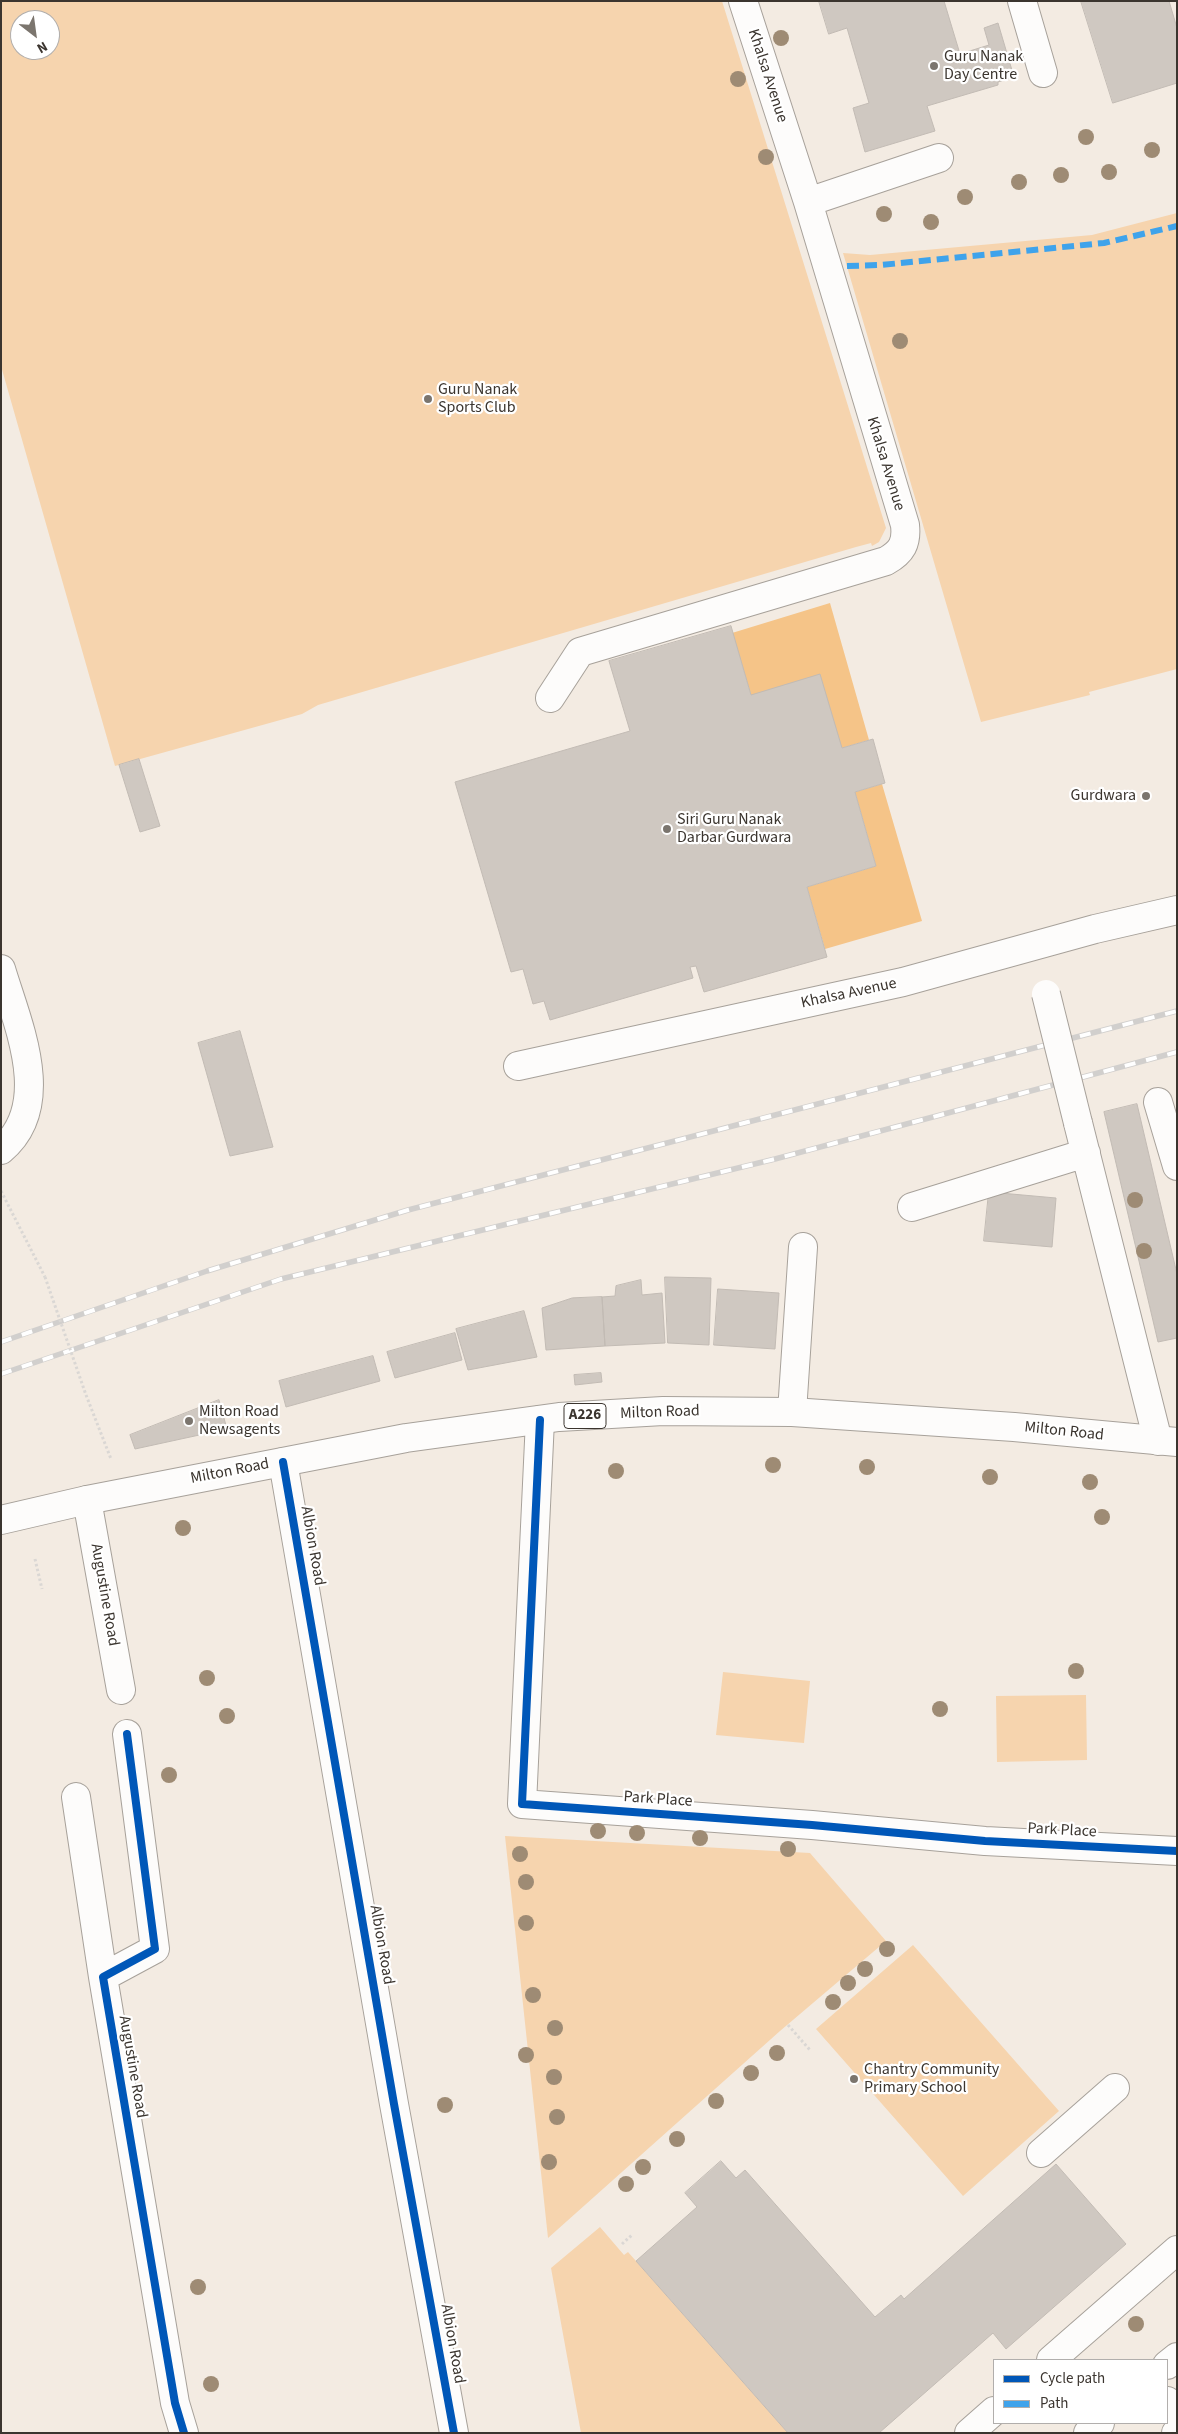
<!DOCTYPE html>
<html>
<head>
<meta charset="utf-8">
<style>
  body { margin:0 }
  #map { position:relative; width:1178px; height:2434px; overflow:hidden; background:#f3ebe2; font-family:"Source Sans 3",sans-serif }
  canvas { display:block }
  .frame { position:absolute; inset:0; border:2px solid #3b352f; pointer-events:none }
  .legend { position:absolute; left:993px; top:2359px; width:175px; height:65px; box-sizing:border-box; background:#fff; border:1px solid #b1aeac; margin:0; padding:6px 9px; list-style:none; font-size:15px; color:#3b352f }
  .legend li { display:flex; align-items:center; gap:10px; height:25px }
  .legend b { width:25px; border:1px solid #b1aeac }
  .north { position:absolute; left:10px; top:10px; width:50px; height:50px; box-sizing:border-box; background:#fff; border:1px solid #b1aeac; border-radius:50%; rotate:150deg; font-size:14px; font-weight:700; line-height:20px; text-align:center; color:#3b352f }
  .north::after { content:''; display:block; margin:auto; width:18px; height:22px; background:#7b756e; clip-path:polygon(50% 0,100% 100%,50% 72%,0 100%) }
</style>
</head>
<body>
<div id="map">
<canvas width="1178" height="2434"></canvas>
<div class="frame"></div>
<ul class="legend">
<li><b style="height:6px;background:#0057b8"></b>Cycle path</li>
<li><b style="height:6px;background:#3fa3eb"></b>Path</li>
</ul>
<div class="north">N</div>
</div>
<script>
const ctx = document.querySelector('canvas').getContext('2d');
ctx.lineJoin = 'round';
function paint(path, color) {
  ctx.fillStyle = color;
  ctx.fill(path, 'evenodd');
}
function stroke(path, color, width, dash) {
  ctx.strokeStyle = color;
  ctx.lineWidth = width;
  ctx.lineCap = dash ? 'butt' : 'round';
  ctx.setLineDash(dash || []);
  ctx.stroke(path);
}
function write(font, color, halo, rows, align = 'center') {
  ctx.font = font + ' "Source Sans 3",sans-serif';
  ctx.lineWidth = 4.5;
  ctx.setLineDash([]);
  ctx.textBaseline = 'middle';
  ctx.strokeStyle = halo;
  ctx.fillStyle = color;
  for (const [text, x, y, turn = 0] of rows) {
    ctx.save();
    ctx.translate(x, y);
    ctx.rotate((+turn || 0) * Math.PI / 180);
    ctx.textAlign = isNaN(turn) ? turn : align;
    if (halo) ctx.strokeText(text, 0, 0);
    ctx.fillText(text, 0, 0);
    ctx.restore();
  }
}
paint(new Path2D(`
  M1,1h721l164,527 -7,14 -7,4 -1,-3 -15,4 -538,158 -16,9 -187,52 -114,-400zM20,20h30v30h-30z
  M1177,213v456l-88,23 1,3 -109,27 -138,-469 27,2 222,-20z
  M723,1672l87,9 -6,62 -88,-8z
  M1086,1695l1,65 -90,2 -1,-66z
  M505,1836l305,17 76,88 -106,90 -232,207z
  M913,1945l146,166 -96,85 -147,-167z
  M600,2227l24,28 4,-3 160,181h-207l-30,-165z`), '#f6d4ae');
paint(new Path2D(`
  M830,603l39,137 -27,8 -91,-53 -19,-62z
  M882,784l40,137 -97,28 -18,-62 69,-21 -21,-74z`), '#f5c488');
const building = new Path2D(`
  M819,1h125l16,53 29,-9 -5,-17 14,-5 16,54 -16,5v3l-71,21 8,25 -70,21 -12,-44 16,-5 -22,-75 -18,6z
  M1081,1h88l8,27v55l-64,20z
  M731,626l20,69 69,-21 22,74 31,-9 12,44 -30,9 21,74 -69,21 20,70 -123,35 -8,-26 -6,1 3,11 -143,42 -6,-19 -11,3 -10,-35 -12,3 -56,-190 175,-51 -21,-70z
  M139,759l21,67 -20,6 -21,-67z
  M240,1031l33,116 -43,9 -32,-113z
  M1137,1104l40,170v64l-19,4 -54,-230z
  M989,1192l67,6 -4,49 -68,-6z
  M665,1277l46,1 -2,67 -41,-2z
  M641,1280l1,15 20,-2 3,50 -60,3 -3,-49 13,-1 1,-10z
  M718,1289l61,4 -4,56 -61,-4z
  M602,1297l3,49 -59,4 -4,-42 30,-10z
  M524,1311l13,46 -69,13 -12,-41z
  M455,1333l7,27 -67,18 -8,-26z
  M373,1356l7,25 -94,26 -7,-26z
  M601,1373l1,9 -27,3 -1,-10z
  M219,1400l8,29 -92,20 -5,-14z
  M721,2161l15,17 9,-8 130,147 26,-22 3,4 152,-135 70,80 -120,105 -13,-16 -114,100h-91l-152,-172 61,-54 -12,-14z`);
paint(building, '#cfc8c1');
stroke(building, '#c2bbb4', 1);
const minor = new Path2D(`
  M1022,1l21,72
  M808,202l131,-44
  M550,698l30,-46 306,-91c16,-9 21,-18 19,-36l-97,-323 -65,-201
  M1,969c16,54 54,136 0,181
  M518,1066l385,-84 192,-53 82,-19
  M1158,1102l19,64
  M1078,1123l80,318
  M912,1207l174,-54
  M792,1412l11,-165
  M540,1420l-18,384 290,21 173,16 192,10
  M283,1462l111,642 60,329
  M87,1500l34,190
  M127,1734l28,215 -52,28 72,426 9,30
  M76,1797l27,180
  M1041,2153l74,-65
  M1051,2360l126,-110
  M1167,2365l10,-8
  M1167,2401l10,12
  M969,2433l25,-22
  M1088,2433l12,-10
  M1176,2433l1,-1`);
const major = new Path2D(`
  M1,1520l86,-20 319,-62 153,-21 104,-6 129,1 222,15 163,15`);
stroke(minor, '#a7a19a', 30);
stroke(major, '#a7a19a', 30);
stroke(new Path2D(`
  M1,1191l44,86
  M86,1395l25,64
  M35,1559l7,30
  M788,2025l22,25
  M622,2244l11,-10`), '#dad7d4', 3, [2.5, 2.5]);
stroke(minor, '#fdfcfb', 28);
stroke(major, '#fdfcfb', 28);
const rail = new Path2D(`
  M1,1342l206,-71 201,-61 769,-199
  M1,1374l280,-95 494,-120 402,-107`);
stroke(rail, '#d1cfcd', 5.5);
stroke(rail, '#fff', 4, [11]);
const minorBridge = new Path2D(`
  M1046,994l32,129`);
stroke(minorBridge, '#a7a19a', 30, []);
stroke(new Path2D(`
  M45,1277l41,118`), '#dad7d4', 3, [2.5, 2.5]);
stroke(minorBridge, '#fdfcfb', 28);
stroke(new Path2D(`
  M847,266l34,-1 223,-22 73,-17`), '#3fa3eb', 6, [12, 6]);
stroke(new Path2D(`
  M540,1420l-18,384 290,21 173,16 192,10
  M283,1462l111,642 60,329
  M127,1734l28,215 -52,28 72,426 9,30`), '#0057b8', 8);
ctx.fillStyle = '#9e8b74';
for (const [x, y] of [
  [781,38],
  [738,79],
  [1086,137],
  [1152,150],
  [766,157],
  [1109,172],
  [1061,175],
  [1019,182],
  [965,197],
  [884,214],
  [931,222],
  [900,341],
  [1135,1200],
  [1144,1251],
  [773,1465],
  [867,1467],
  [616,1471],
  [990,1477],
  [1090,1482],
  [1102,1517],
  [183,1528],
  [1076,1671],
  [207,1678],
  [940,1709],
  [227,1716],
  [169,1775],
  [598,1831],
  [637,1833],
  [700,1838],
  [788,1849],
  [520,1854],
  [526,1882],
  [526,1923],
  [887,1949],
  [865,1969],
  [848,1983],
  [533,1995],
  [833,2002],
  [555,2028],
  [777,2053],
  [526,2055],
  [751,2073],
  [554,2077],
  [716,2101],
  [445,2105],
  [557,2117],
  [677,2139],
  [549,2162],
  [643,2167],
  [626,2184],
  [198,2287],
  [1136,2324],
  [211,2384]
]) {
  ctx.beginPath();
  ctx.arc(x, y, 8, 0, 2 * Math.PI);
  ctx.fill();
}
for (const [x, y, r, color] of [
  [934,66,5,"#7b756e"],
  [428,399,5,"#7b756e"],
  [1146,796,5,"#7b756e"],
  [667,829,5,"#7b756e"],
  [189,1421,5,"#7b756e"],
  [854,2079,5,"#7b756e"]
]) {
  const dot = new Path2D();
  dot.arc(x, y, r, 0, 2 * Math.PI);
  ctx.fillStyle = color;
  ctx.fill(dot);
  stroke(dot, '#fff', 2);
}
for (const [x, y, w] of [
  [585,1416,42]
]) {
  const box = new Path2D();
  box.roundRect(x - w / 2, y - 12.5, w, 25, 4);
  ctx.fillStyle = '#fff';
  ctx.fill(box);
  stroke(box, '#3b352f', 1);
}
write('bold 15px', '#3b352f', null, [
  ["A226",585,1416]
]);
write('16px', '#3b352f', '#fff', [
  ["Guru Nanak",944,57],
  ["Day Centre",944,75],
  ["Guru Nanak",438,390],
  ["Sports Club",438,408],
  ["Gurdwara",1136,796,"right"],
  ["Siri Guru Nanak",677,820],
  ["Darbar Gurdwara",677,838],
  ["Milton Road",199,1412],
  ["Newsagents",199,1430],
  ["Chantry Community",864,2070],
  ["Primary School",864,2088]
], 'left');
write('16px', '#3b352f', '#fff', [
  ["Khalsa Avenue",767,76,72],
  ["Khalsa Avenue",885,464,73],
  ["Khalsa Avenue",849,994,-12],
  ["Milton Road",660,1413,-2],
  ["Milton Road",1064,1432,6],
  ["Milton Road",230,1472,-11],
  ["Albion Road",312,1546,80],
  ["Augustine Road",104,1595,80],
  ["Park Place",658,1800,4],
  ["Park Place",1062,1831,3],
  ["Albion Road",381,1945,80],
  ["Augustine Road",132,2067,80],
  ["Albion Road",452,2344,80]
]);
</script>
</body>
</html>
